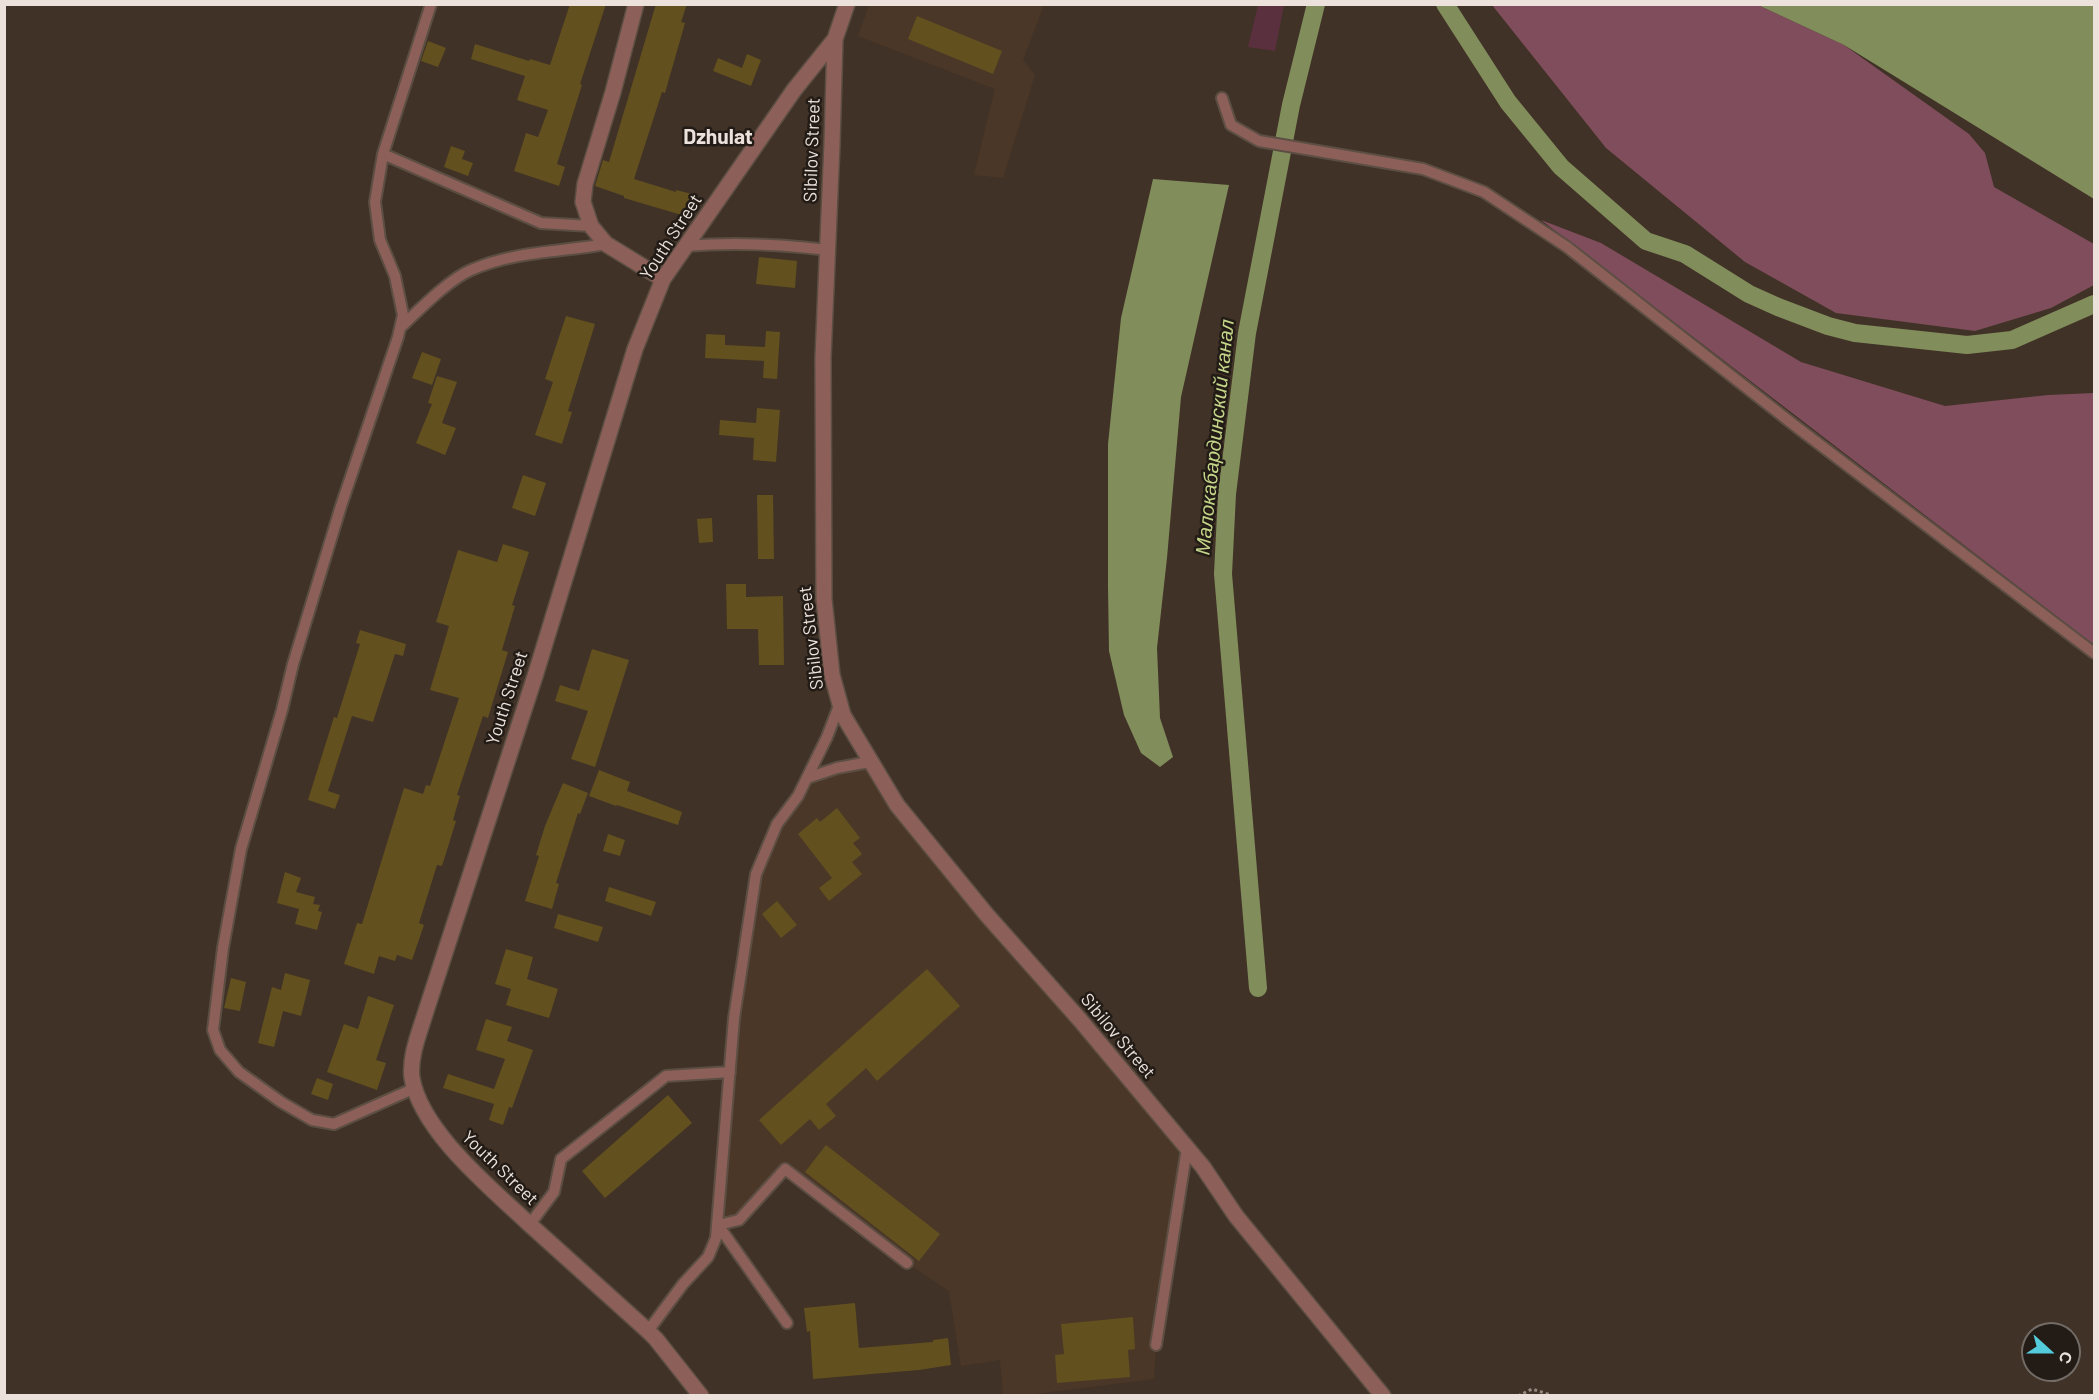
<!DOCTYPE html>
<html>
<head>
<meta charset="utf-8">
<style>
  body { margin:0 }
  #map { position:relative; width:2099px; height:1400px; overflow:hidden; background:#403226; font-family:Barlow,sans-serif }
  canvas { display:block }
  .frame { position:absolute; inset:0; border:6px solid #ece2db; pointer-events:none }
  .north { position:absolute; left:2021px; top:1322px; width:60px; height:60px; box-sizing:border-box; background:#221b16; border:2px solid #736b65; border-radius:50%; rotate:111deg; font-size:16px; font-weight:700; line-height:24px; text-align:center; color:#ece2db }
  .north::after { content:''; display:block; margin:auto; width:21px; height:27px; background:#53cbda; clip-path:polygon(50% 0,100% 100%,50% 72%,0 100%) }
</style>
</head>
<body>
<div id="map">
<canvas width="2099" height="1400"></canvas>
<div class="frame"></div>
<div class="north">С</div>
</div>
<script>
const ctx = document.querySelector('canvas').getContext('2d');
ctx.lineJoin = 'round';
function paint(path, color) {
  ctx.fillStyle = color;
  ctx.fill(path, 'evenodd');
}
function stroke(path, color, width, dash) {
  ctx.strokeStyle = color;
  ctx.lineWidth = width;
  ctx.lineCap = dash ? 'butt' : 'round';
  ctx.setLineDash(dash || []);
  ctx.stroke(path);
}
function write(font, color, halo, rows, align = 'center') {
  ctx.font = font + ' Barlow,sans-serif';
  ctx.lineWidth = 5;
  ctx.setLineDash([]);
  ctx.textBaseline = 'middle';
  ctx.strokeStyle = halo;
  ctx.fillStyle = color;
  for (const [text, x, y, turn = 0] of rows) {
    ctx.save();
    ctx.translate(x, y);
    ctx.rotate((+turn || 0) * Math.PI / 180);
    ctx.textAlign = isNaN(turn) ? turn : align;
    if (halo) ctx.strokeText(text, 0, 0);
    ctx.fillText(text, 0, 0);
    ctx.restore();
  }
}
paint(new Path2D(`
  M869,5h175l-21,55 12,15 -32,103 -29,-3 21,-86 -137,-53z
  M869,762l318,386 -31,197 -2,34 -127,16h-24l-3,-35 -39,6 -12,-75 -42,-28 -122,-94 -46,51 -21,5 5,-69 33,-282 51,-96z`), '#4b3727');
paint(new Path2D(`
  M1258,5h26l-9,46 -27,-4z`), '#5b303e');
paint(new Path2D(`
  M1492,5h266l86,40 125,89 16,19 9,34 100,57v41l-43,23 -76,23 -139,-18 -91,-51 -139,-114z
  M1541,220l60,23 200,119 144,44 103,-11 46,-2v252z`), '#7f4d5c');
paint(new Path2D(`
  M1758,5h336v194l-250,-154z
  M1153,179l76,6 -48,212 -14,161 -10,90 3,70 13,39 -13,10 -19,-14 -17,-38 -15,-64 -1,-64v-143l13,-126z`), '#828d5c');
stroke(new Path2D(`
  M1445,4l63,98 53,65 85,74 39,13 64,40 29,13 50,19 27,7 112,12 45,-5 82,-36
  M1258,988l-35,-414 4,-80 20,-161 44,-228 25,-101`), '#828d5c', 18);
paint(new Path2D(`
  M570,4h36l-26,80 2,1 -25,79 8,3 -6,19 -45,-15 12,-38 12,4 10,-27 -31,-10 8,-24 -54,-17 4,-15 54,17 1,-2 20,6z
  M656,4h31l-6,18 4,1 -20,70 -3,-1 -28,87 42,13v-2l16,4 -7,22 -61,-18v-2l-29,-10 8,-26 6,2z
  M917,16l85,35 -9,23 -85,-35z
  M428,41l18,7 -8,19 -17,-6z
  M747,54l14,6 -10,26 -38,-15 5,-13 24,10z
  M451,146l14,5 -3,8 11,4 -5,13 -24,-9z
  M759,257l38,4 -2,27 -39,-4z
  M566,316l29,8 -27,87 4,1 -10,32 -27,-9 18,-53 -8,-3z
  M766,331l14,1 -3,47 -14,-1 1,-17 -59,-3 1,-24 19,1v10l40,2z
  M422,352l19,7 -9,26 -20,-7z
  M437,376l20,6 -15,41 14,5 -11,27 -29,-12 16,-39 -4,-1z
  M757,408l23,2 -4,52 -23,-2 1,-22 -35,-3 1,-15 36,3z
  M523,475l23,8 -11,33 -23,-8z
  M757,495h16l1,64h-16z
  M712,518l1,24 -14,1 -2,-24z
  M503,544l26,8 -17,53 3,1 -13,44 6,2 -20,66 -5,-2 -26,79 3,1 -7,24 3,1 -14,45 -5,-1 -18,58 5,2 -12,35 -15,-5 -2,6 -16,-5 -5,18 -30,-10 13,-41 5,1 42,-136 19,6 3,-9 4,1 29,-88 -29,-8 19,-64 -13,-4 22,-72 39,12z
  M726,584h20v13l37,-1 1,69h-25l-1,-36h-31z
  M360,630l46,14 -3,12 -8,-2 -22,68 -21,-6 -24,75 12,4 -5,14 -27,-9 26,-83 3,1 23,-74 -4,-1z
  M592,649l37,11 -34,107 -24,-8 17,-48 -33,-10 5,-16 19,6z
  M599,770l31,12 -3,9 55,21 -4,13 -61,-20 -1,1 -27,-10z
  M563,783l25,10 -8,21 -2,-1 -22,70 3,1 -7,25 -27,-8 14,-45 -3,-1 9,-29z
  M837,808l23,30 -7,5 9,11 -10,8 10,12 -33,27 -10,-13 13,-10 -34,-44 19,-16 3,4z
  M608,834l17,6 -5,16 -17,-5z
  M285,872l16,6 -5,14 19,5 -2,7 7,1 -2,6 4,1 -5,18 -22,-6 4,-15 -22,-6z
  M609,887l47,15 -5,14 -46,-15z
  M777,901l20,24 -16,13 -19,-24z
  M558,914l45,13 -5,15 -44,-14z
  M506,949l27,8 -6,22 31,10 -9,29 -43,-13 5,-16 -16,-5z
  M927,969l33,37 -83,75 -11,-13 -40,36 10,12 -17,14 -9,-11 -29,26 -22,-25z
  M285,973l25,7 -9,36 -18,-5 -9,36 -16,-4 14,-56 9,3z
  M231,978l15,4 -6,29 -16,-3z
  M368,996l26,9 -18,55 10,3 -9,27 -50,-18 17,-48 14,5z
  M486,1019l26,8 -5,14 26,9 -21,58 -3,-1 -6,18 -14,-5 5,-16 -51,-16 5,-14 46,15 11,-30 -29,-9z
  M317,1078l16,6 -5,16 -17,-6z
  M668,1095l24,28 -87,75 -23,-27z
  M826,1145l114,89 -21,27 -114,-89z
  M855,1303l4,45 74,-6v-2l15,-2 3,27 -32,5 -106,9 -3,-48 -3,1 -3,-24z
  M1133,1317l2,32 -7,1 2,27 -73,6 -2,-28 9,-1 -3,-30z`), '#62501f');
const service = new Path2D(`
  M1222,98l9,27 28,16 164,28 61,23 83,55 231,181 296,225
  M383,154l158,69 50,3
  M685,246c48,-4 95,-2 143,4
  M400,328c19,-18 48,-48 71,-58 43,-19 90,-18 135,-26
  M807,778l30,-10 32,-6
  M415,1088l-81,36 -22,-4 -31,-18 -42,-30 -19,-22 -7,-20 10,-82 18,-99 41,-139 11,-46 48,-158 57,-169 5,-22 -8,-39 -15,-36 -5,-38 8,-48 48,-150
  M530,1224l24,-32 7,-33 105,-83 64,-4
  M718,1225l21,-5 46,-51 122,94
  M718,1225l69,98
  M648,1331l35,-47 25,-27 8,-19 18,-220 22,-144 21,-50 21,-28 29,-59 13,-34
  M1156,1345l31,-197`);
const minor = new Path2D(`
  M636,4l-23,88 -28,92 -2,18 8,24 15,18 57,35
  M847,4l-12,35 -3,105 -9,214 1,241 8,76 11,40 54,90 89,109 94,106 123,147 33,49 147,180
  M648,1331c-40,-36 -80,-72 -120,-108 -37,-35 -107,-92 -116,-145 -3,-21 8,-47 14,-67l110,-338 99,-324 28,-70 131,-189 41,-51`);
const tertiary = new Path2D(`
  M648,1331l8,8 45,57`);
stroke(service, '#5c4e43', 14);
stroke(minor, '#5c4e43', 18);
stroke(tertiary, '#5c4e43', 18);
stroke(new Path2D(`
  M1518,1396l14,-7 22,7`), '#95897f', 3, [3, 3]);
stroke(service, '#8c6059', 10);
stroke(minor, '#8c6059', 15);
stroke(tertiary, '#8c6059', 15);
write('18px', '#ece2db', '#221b16', [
  ["Sibilov Street",812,150,-88],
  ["Youth Street",671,237,-57],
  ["Sibilov Street",811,638,-97],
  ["Youth Street",507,698,-72],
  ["Sibilov Street",1118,1036,50],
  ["Youth Street",500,1168,44]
]);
write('italic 20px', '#c4d589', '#221b16', [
  ["Малокабардинский канал",1215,437,-84]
]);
write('bold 21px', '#ece2db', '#221b16', [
  ["Dzhulat",718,137]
]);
</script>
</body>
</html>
